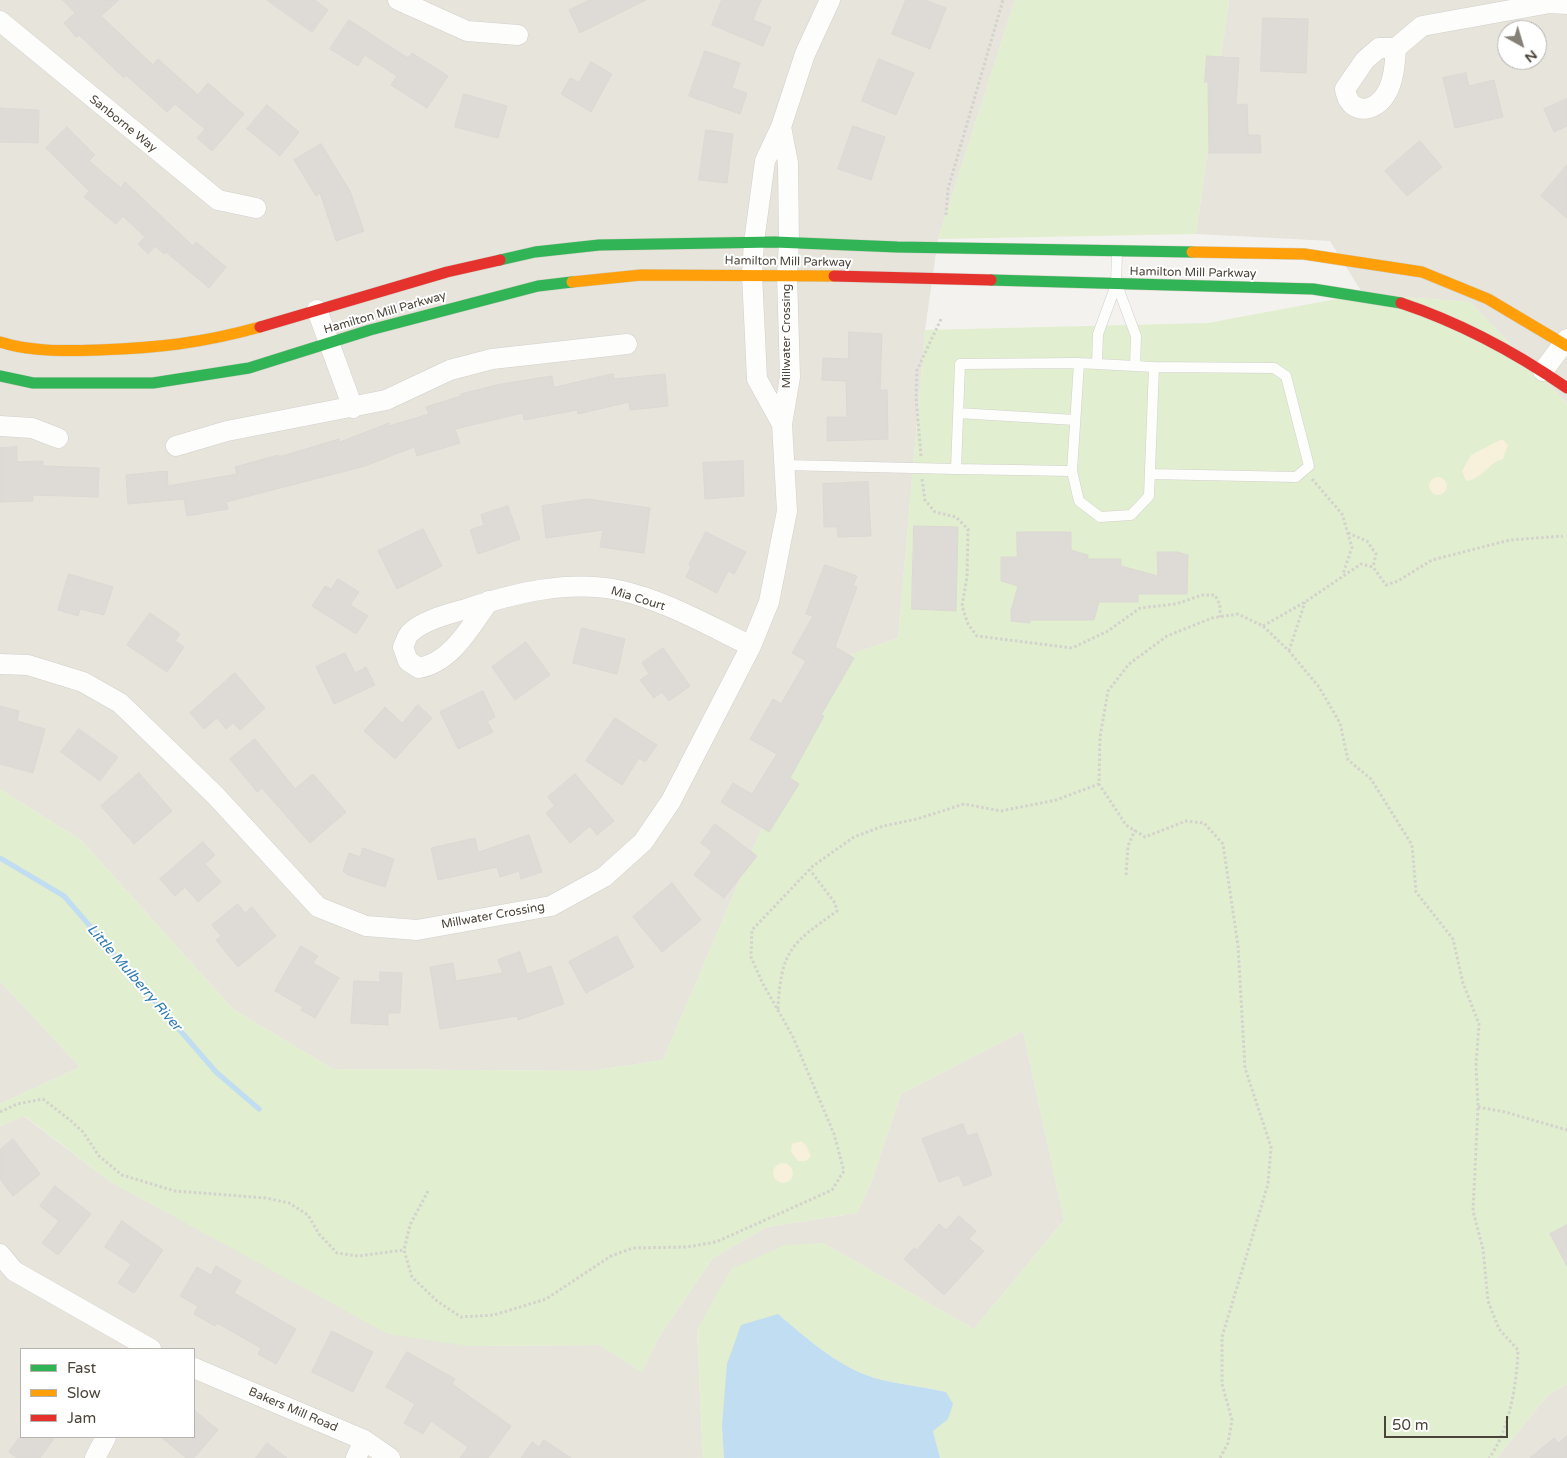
<!DOCTYPE html>
<html>
<head>
<meta charset="utf-8">
<style>
  body { margin:0 }
  #map { position:relative; width:1567px; height:1458px; overflow:hidden; background:#f4f2ee; font-family:"Varela Round",sans-serif }
  canvas { display:block }
  .legend { position:absolute; left:20px; top:1348px; width:175px; height:90px; box-sizing:border-box; background:#fff; border:1px solid #b7b4b0; margin:0; padding:6px 9px; list-style:none; font-size:15px; color:#4b4439 }
  .legend li { display:flex; align-items:center; gap:10px; height:25px }
  .legend b { width:25px; border:1px solid #b7b4b0 }
  .north { position:absolute; left:1497px; top:20px; width:50px; height:50px; box-sizing:border-box; background:#fff; border:1px solid #b7b4b0; border-radius:50%; rotate:141deg; font-size:14px; font-weight:700; line-height:20px; text-align:center; color:#4b4439 }
  .north::after { content:''; display:block; margin:auto; width:18px; height:22px; background:#868178; clip-path:polygon(50% 0,100% 100%,50% 72%,0 100%) }
  .scale { position:absolute; left:1384px; top:1416px; width:124px; height:22px; box-sizing:border-box; border:2px solid #4b4439; border-top:0; padding-left:6px; font-size:15px; line-height:18px; white-space:nowrap; color:#4b4439; -webkit-text-stroke:4px #fff; paint-order:stroke }
</style>
</head>
<body>
<div id="map">
<canvas width="1567" height="1458"></canvas>
<ul class="legend">
<li><b style="height:6px;background:#30b455"></b>Fast</li>
<li><b style="height:6px;background:#ff9f0a"></b>Slow</li>
<li><b style="height:6px;background:#e5322d"></b>Jam</li>
</ul>
<div class="north">N</div>
<div class="scale">50 m</div>
</div>
<script>
const ctx = document.querySelector('canvas').getContext('2d');
ctx.lineJoin = 'round';
function paint(path, color) {
  ctx.fillStyle = color;
  ctx.fill(path, 'evenodd');
}
function stroke(path, color, width, dash) {
  ctx.strokeStyle = color;
  ctx.lineWidth = width;
  ctx.lineCap = dash ? 'butt' : 'round';
  ctx.setLineDash(dash || []);
  ctx.stroke(path);
}
function write(font, color, halo, rows, align = 'center') {
  ctx.font = font + ' "Varela Round",sans-serif';
  ctx.lineWidth = 4;
  ctx.setLineDash([]);
  ctx.textBaseline = 'middle';
  ctx.strokeStyle = halo;
  ctx.fillStyle = color;
  for (const [text, x, y, turn = 0] of rows) {
    ctx.save();
    ctx.translate(x, y);
    ctx.rotate((+turn || 0) * Math.PI / 180);
    ctx.textAlign = isNaN(turn) ? turn : align;
    if (halo) ctx.strokeText(text, 0, 0);
    ctx.fillText(text, 0, 0);
    ctx.restore();
  }
}
paint(new Path2D(`
  M0,0h1015l-77,239 -13,91 -27,308 -65,23 -170,399 -72,11 -258,-2 -100,-60 -151,-168 -82,-52z
  M1229,0h338v403l-97,-101 -107,-8 -33,-53 -134,-7zM1507,30h30v30h-30z
  M0,981l80,86 -80,37z
  M1023,1031l41,189 -90,109 -151,-86 -126,87 6,128h-703v-332l24,-10 85,65 59,32 301,133 131,-1 42,27 15,-32 56,-82 54,-31 90,-14 14,-30 30,-89zM21,1349h173v88h-173z
  M1567,1384v74h-70l50,-62z`), '#e7e4dc');
paint(new Path2D(`
  M1015,0h214l-33,234 -258,5z
  M1363,294l107,8 97,101v981l-20,12 -50,62h-557l-7,-27 13,-39c-21,-5 -43,-7 -64,-12 -41,-10 -73,-40 -104,-66l-56,112 2,32h-21l-6,-129 34,-60 54,-24 38,-2 151,86 90,-109 -41,-189 -122,63 -30,89 -14,30 -90,14 -54,31 -56,82 -15,32 -42,-27 -131,1 -81,-12 -279,-153 -84,-65 -25,10v-22l80,-37 -80,-86v-192l82,52 151,168 100,60 258,2 72,-11 170,-399 65,-23 27,-308 283,-7z`), '#e1eecf');
paint(new Path2D(`
  M1502,439l6,6 -5,14c-15,4 -20,20 -37,22l-4,-10 9,-16z
  M1429 486a9 9 0 1 1 18 0a9 9 0 1 1-18 0Z
  M801,1141l5,4 5,11 -5,5h-8l-7,-9 1,-8z
  M773 1173a10 10 0 1 1 20 0a10 10 0 1 1-20 0Z`), '#f7f0da');
paint(new Path2D(`
  M778,1314c31,26 63,56 104,66 21,5 43,7 64,12l7,12 -5,15 -15,12 7,27h-216l-2,-32 5,-62 14,-39z`), '#c0ddf1');
stroke(new Path2D(`
  M0,858l64,38 152,176 43,37`), '#c0ddf1', 5);
const building = new Path2D(`
  M63,0h56l-18,16 52,49 5,-6 40,36 10,-12 36,31 -32,37 -15,-13 8,-9 -30,-25 -8,8 -41,-37 -2,3 -45,-43 -3,2 -12,-14 11,-10z
  M267,0h48l13,10 -16,22z
  M590,0h56l-66,33 -11,-23z
  M722,0h39l-8,20 18,7 -8,19 -51,-21z
  M906,0h19l21,8 -16,41 -38,-15z
  M1263,18l45,1 -2,54 -45,-2z
  M349,20l59,38 4,-5 36,23 -21,32 -36,-23 6,-9 -32,-21 -7,11 -28,-17z
  M705,51l35,12 -8,25 15,5 -7,21 -51,-18z
  M1207,56l32,2 -3,47 11,-1 1,31h12l1,18h-52l-1,-71h-3z
  M879,59l35,14 -18,42 -34,-14z
  M591,62l21,12 -21,38 -30,-18 9,-16 9,4z
  M1466,73l3,13 25,-6 9,37 -48,11 -12,-50z
  M464,94l43,12 -9,32 -43,-11z
  M1567,99v27l-13,6 -10,-23z
  M267,105l32,27 -19,24 -33,-27z
  M0,108l39,2 -1,33 -38,-1z
  M853,126l32,11 -14,43 -33,-11z
  M67,127l28,28 -6,6 32,27 4,-6 68,64 3,-4 30,25 -17,21 -43,-36 -2,2 -9,-8 -7,8 -10,-10 7,-7 -22,-21 -7,8 -32,-27 5,-6 -43,-43z
  M706,130l27,4 -6,49 -28,-3z
  M1420,141l22,26 -35,29 -22,-25z
  M321,144l29,47 14,40 -28,10 -16,-48 -4,3 -22,-36z
  M1567,165v53l-26,-22z
  M849,332l33,2 -2,56h7l1,49 -61,2v-24h20l-1,-36 -24,-1 1,-22 25,1z
  M613,374l1,5 51,-5 3,32 -38,4 -1,-8 -51,12 -1,-4 -53,10 -1,-7 -68,16 5,14 -43,13 -3,-9 -49,19 -139,36 2,7 -41,7 -3,-17 -56,5 -2,-29 41,-4 1,15 69,-12 -2,-7 43,-12 1,2 60,-18 1,3 49,-19v3l40,-12 -3,-7 35,-11v-2l40,-10 51,-8 2,11z
  M17,447v15l26,-1v5l56,2 -1,29 -65,-2v6l-33,1v-54z
  M743,461l1,35 -39,3 -2,-36z
  M868,482l3,54 -33,1 -1,-10h-13l-1,-43z
  M588,499l62,9 -6,45 -44,-6 3,-17 -57,8 -4,-32z
  M508,506l12,33 -42,15 -8,-24 14,-5 -3,-10z
  M914,526l44,1 -2,84 -44,-2z
  M423,529l19,37 -45,23 -19,-38z
  M706,532l40,20 -12,22 -6,-3 -11,22 -31,-16 5,-11 -2,-1z
  M1017,532h54v18l17,5v4h33v7l37,10 -1,-24h20l11,3 -1,39h-49v8h-39l-5,18h-64v3l-19,-2v-10l7,-25 -17,-5v-24h16z
  M825,565l32,11 -4,10 4,1 -22,60 19,11 -33,57 3,1 -34,62 9,6 -30,48 -48,-30 12,-19 19,11 25,-40 -27,-15 23,-40 8,5 25,-43 -14,-8 21,-37 -7,-2z
  M69,574l44,13 -9,28 -24,-6 -2,7 -20,-6z
  M338,579l21,13 -9,13 18,11 -12,18 -44,-28 13,-20 6,3z
  M150,613l30,21 -5,7 9,6 -17,25 -40,-27z
  M582,628l43,11 -8,35 -44,-11z
  M526,642l24,33 -35,25 -23,-33z
  M663,648l27,38 -21,15 -7,-9 -8,6 -14,-18 9,-6 -7,-11z
  M345,653l10,20 11,-6 9,18 -41,19 -18,-37z
  M235,673l30,35 -25,22 -7,-7 -7,6 -9,-11 -13,11 -14,-16z
  M483,691l12,26 -8,4 6,11 -35,17 -18,-37z
  M418,705l14,13 -37,41 -31,-28 21,-24 17,16z
  M0,706l19,5 -2,10 28,8 -12,44 -33,-9z
  M615,718l42,27 -12,17 -6,-4 -17,27 -36,-24z
  M79,729l39,28 -18,24 -39,-29z
  M255,739l40,50 18,-15 33,38 -36,31 -48,-55 -5,4 -27,-33z
  M139,773l33,38 -38,33 -33,-38z
  M575,774l39,47 -17,14 -7,-9 -20,17 -24,-30 9,-7 -7,-9z
  M715,824l42,32 -33,42 -30,-23 18,-23 -11,-9z
  M529,835l13,37 -21,7 -2,-8 -19,6 -3,-10 -59,13 -7,-32 44,-10 3,14z
  M203,842l12,13 -10,9 16,18 -23,20 -13,-15 -10,9 -15,-17z
  M363,848l31,11 -9,28 -37,-12 -5,-4 6,-18 11,4z
  M672,883l29,37 -39,32 -29,-35z
  M238,904l7,9 7,-6 24,29 -38,31 -22,-27 5,-4 -9,-11z
  M617,936l17,31 -48,26 -17,-31z
  M301,946l17,10 -5,7 26,15 -24,40 -14,-8 2,-3 -28,-16z
  M520,952l7,22 24,-8 13,38 -46,16 -1,-4 -77,13 -10,-62 23,-4 3,18 47,-8 -5,-13z
  M380,972l22,1 -2,40h-12v12l-37,-2 3,-42 26,1z
  M963,1124l4,12 10,-3 15,42 -28,11 -5,-11 -20,7 -17,-43z
  M13,1139l27,35 -27,22 -13,-17v-29z
  M55,1186l36,28 -33,41 -16,-12 17,-22 -19,-15z
  M959,1216l17,15 -7,8 15,12 -40,44 -40,-36 10,-11 3,2 22,-26 7,6z
  M122,1221l41,29 -29,43 -16,-10 13,-19 -26,-17z
  M1567,1225v41l-17,-32z
  M216,1266l25,15 -7,12 62,36 -20,35 -18,-10 3,-6 -44,-25 -2,3 -21,-12 4,-8 -18,-10 17,-29 14,8z
  M332,1331l41,21 -20,40 -41,-20z
  M407,1352l48,27 -3,5 59,42 -23,32h-28l8,-11 -37,-26 -8,13 -19,-11 11,-19 -29,-17z
  M194,1410l24,20 -24,28h-8l-25,-21h33z
  M1567,1436v22h-37l24,-20 4,5z
  M20,1437h35l-15,21h-23l-8,-6z
  M544,1440l27,18h-50l11,-16 7,5z
  M267,1443l20,15h-31z`);
paint(building, '#dedbd6');
stroke(building, '#dcd9d4', 1);
const lane = new Path2D(`
  M1117,285l19,51 -1,30
  M1097,363l1,-29 18,-49 1,-32
  M958,413l117,7
  M784,465l172,4
  M1072,471l-116,-2 4,-105 119,-1 75,4 -5,129 -18,19 -31,2 -21,-16 -7,-30 7,-108
  M1150,474l146,3 13,-11 -23,-90 -12,-8 -120,-1`);
const street = new Path2D(`
  M398,0l69,31 51,4
  M0,21l218,179 38,8
  M1379,48h17c-1,14 -2,33 -10,46 -12,20 -37,21 -41,-5l20,-29z
  M1396,48l26,-22 128,-23 17,1
  M317,310l36,98
  M1543,371l24,-32
  M782,424l-25,-45 -5,-105 2,-32 11,-81 16,-34 24,-73 25,-54
  M0,426l32,2 26,10
  M176,446l51,-15 159,-31 64,-30 42,-11 135,-15
  M489,601c-19,26 -37,61 -70,67l-11,-7 -5,-14c2,-4 4,-11 7,-14 13,-13 39,-19 56,-24 49,-16 101,-29 152,-19 47,10 91,36 133,56
  M0,664l28,1 55,17 37,21 96,93 102,111 48,19 51,4 134,-24 53,-29 39,-35 28,-41 80,-155 18,-44 18,-91 -5,-87 8,-47 -3,-102 2,-33 -1,-79 -7,-36
  M0,1254l14,17 137,78
  M194,1368l170,72 26,18
  M95,1458l11,-21
  M356,1458l8,-18`);
const fast = new Path2D(`
  M500,260l35,-8 64,-7 176,-3 122,5 295,5
  M991,280l322,9 88,14
  M0,376l33,7h120l96,-15 121,-38 168,-44 34,-4`);
const slow = new Path2D(`
  M1192,252l112,2 118,18 66,27 79,47
  M572,282l69,-7 193,1
  M0,342c31,10 65,9 98,8 60,-2 104,-7 162,-23`);
const jam = new Path2D(`
  M834,276l157,4
  M1401,303c60,20 114,49 166,85
  M260,327l187,-55 53,-12`);
stroke(lane, '#d2d0cb', 11);
stroke(street, '#d2d0cb', 21);
stroke(fast, '#d3cfc5', 12);
stroke(slow, '#d3cfc5', 12);
stroke(jam, '#d3cfc5', 12);
stroke(new Path2D(`
  M946,215l2,-26 55,-189
  M921,456l-5,-59 1,-27 25,-53
  M922,479l3,21 10,12 21,5 12,12 -1,48 -5,29 6,18 9,12 95,12 36,-17 32,-23 36,-4 26,-9h13l5,10v12
  M1312,479l30,35 10,33 -9,27
  M1348,533l19,8 9,13 -3,13
  M1263,626l42,-24 56,-38 12,3 13,18 12,-4 34,-21 78,-20 53,-4
  M1289,651l16,-49
  M1126,875l2,-29 7,-16
  M778,1009c3,-59 13,-65 59,-98l-2,-8 -25,-33
  M1478,1107l27,5 62,18
  M0,1112l17,-8 26,-5 28,22 12,11 16,24 23,19 53,16 91,7 23,5 19,12 11,19 18,19 21,3 46,-6
  M428,1191l-18,34 -6,25 8,27 25,24 24,16 33,-2 52,-16 65,-43 22,-8 54,-1 29,-5 116,-52 12,-19 -10,-37 -41,-97 -31,-55 -11,-25 1,-27 61,-64 41,-29 29,-11 34,-7 47,-15 37,7 55,-11 43,-16
  M1220,1458l8,-15 4,-23 -10,-36v-47l46,-153 3,-37 -26,-79 -7,-122 -15,-102 -19,-21 -18,-2 -41,16 -19,-12 -27,-41 1,-47 8,-46 21,-27 38,-28 45,-18 26,-4 25,12 26,25 30,36 21,36 8,37 23,19 41,66 4,47 37,47 10,44 16,41 -3,41 2,42 -5,104 10,38 5,52 11,28 19,21c-1,33 -9,82 -29,108`), '#d3d2cc', 3, [2.5, 2.5]);
stroke(lane, '#fdfdfc', 10);
stroke(street, '#fdfdfc', 20);
stroke(fast, '#30b455', 11);
stroke(slow, '#ff9f0a', 11);
stroke(jam, '#e5322d', 11);
write('12px', '#4b4439', '#fff', [
  ["Sanborne Way",123,124,39],
  ["Hamilton Mill Parkway",788,262,1],
  ["Hamilton Mill Parkway",1193,273,1],
  ["Hamilton Mill Parkway",385,313,-16],
  ["Millwater Crossing",787,336,-90],
  ["Mia Court",638,599,17],
  ["Millwater Crossing",493,916,-10],
  ["Bakers Mill Road",293,1410,23]
]);
write('italic 14px', '#2e7ab2', '#fff', [
  ["Little Mulberry River",134,978,49]
]);
</script>
</body>
</html>
